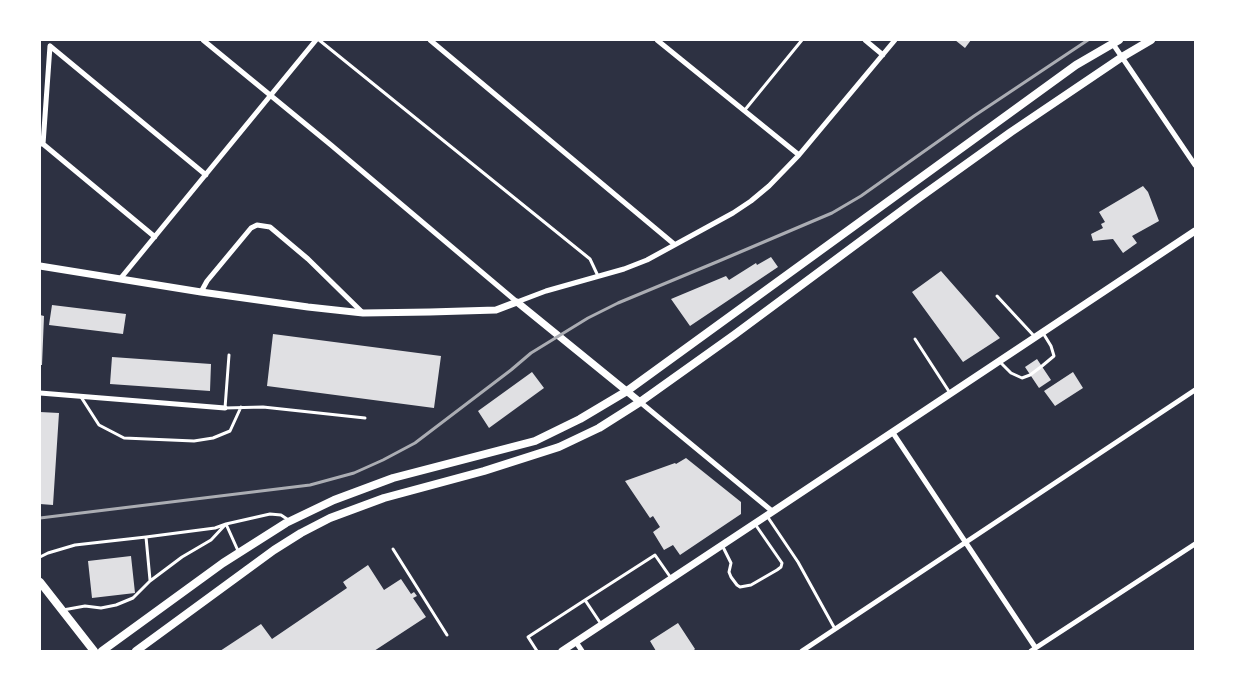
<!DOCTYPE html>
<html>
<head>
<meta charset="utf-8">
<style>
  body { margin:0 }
  #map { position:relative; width:1235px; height:691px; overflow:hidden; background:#2d3142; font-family:Ubuntu,sans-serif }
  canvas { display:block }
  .frame { position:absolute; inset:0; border:41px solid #fff; pointer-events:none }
</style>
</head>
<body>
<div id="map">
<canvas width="1235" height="691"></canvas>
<div class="frame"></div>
</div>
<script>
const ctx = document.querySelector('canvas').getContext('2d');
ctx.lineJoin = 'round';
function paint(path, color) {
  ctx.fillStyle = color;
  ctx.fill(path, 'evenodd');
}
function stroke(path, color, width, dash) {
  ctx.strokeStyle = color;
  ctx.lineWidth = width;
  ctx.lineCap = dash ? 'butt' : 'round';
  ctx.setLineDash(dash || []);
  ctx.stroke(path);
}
paint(new Path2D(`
  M955,40h16l-6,8z
  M1143,186l5,6 11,29 -27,15 5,7 -14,10 -10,-14 -20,2 -2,-7 12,-6 -2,-4 4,-2 -6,-10z
  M771,257l7,10 -88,59 -19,-27 55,-23 3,4 27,-17 1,2z
  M941,271l59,67 -37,24 -51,-70z
  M52,305l74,9 -3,20 -74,-9z
  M40,315l4,1 -2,49h-2z
  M273,334l168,22 -7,52 -167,-22z
  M112,357l99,7 -1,27 -100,-7z
  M1037,359l14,21 -12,8 -14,-21z
  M532,372l12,16 -55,40 -11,-17z
  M1073,372l10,16 -28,18 -11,-15z
  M40,412l19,1 -6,92 -13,-1z
  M686,458l55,44v12l-61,41 -7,-10 -9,5 -11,-18 7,-5 -7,-11 -3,2 -25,-37 50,-18 1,1z
  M131,556l4,37 -43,5 -4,-37z
  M368,565l16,25 17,-11 10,15 3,-2 3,4 -4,2 13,19 -52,34h-154l41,-27 11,15 75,-51 -4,-6z
  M678,623l17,26 -2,2h-37l-6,-10z`), '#e0e0e3');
stroke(new Path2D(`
  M319,40l271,219 8,17
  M744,111l58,-71
  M997,296l38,41
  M915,339l35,54
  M229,355l-4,53 38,-1 102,11
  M1000,362l11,11 11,5 8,-3 12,-9 12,-10 -3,-10 -8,-13
  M81,397l18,28 25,13 70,3 19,-3 17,-7 11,-24
  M767,516l31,46 37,67
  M226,524l13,29
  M146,537l4,43
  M722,545l9,18 -2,9 2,5 6,8 3,2 11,-2 26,-15 4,-3 1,-4 -27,-39
  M393,549l54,86
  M40,557l8,-4 27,-8 71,-8 69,-9 11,-4 44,-10 11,1 9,6
  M585,600l70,-45 16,23
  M63,610l22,-4 16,2 15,-3 17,-7 17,-17 32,-24 29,-17 15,-16
  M537,651l-9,-14 57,-37 16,24`), '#fff', 3);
stroke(new Path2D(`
  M203,40l128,105 186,157 29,-11 78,-22 23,-9 86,-47 18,-12 18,-15 30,-31 96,-115
  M430,40l244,204
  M657,40l142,115
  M865,40l18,15
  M1113,44l82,121
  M50,46l156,129
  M40,144h3l112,93
  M43,144l7,-98
  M120,279l196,-239
  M201,292l6,-11 44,-53 6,-3 13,2 38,32 55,54
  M40,393l185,15
  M640,402l132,109
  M893,433l142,214
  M576,642l6,9
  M802,651l393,-261
  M1031,651l164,-107`), '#fff', 5);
stroke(new Path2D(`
  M40,266l161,26 107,15 55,6 67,-1 66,-2 21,-8 123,100
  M562,651c211,-140 423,-279 633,-420`), '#fff', 7);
stroke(new Path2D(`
  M40,582l54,69
  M102,651l121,-88 63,-40 48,-23 59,-22 142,-37 45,-22 47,-28 449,-326 43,-25
  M136,651l138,-101 27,-17 29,-15 54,-20 100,-27 75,-24 40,-19 41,-26 94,-67 182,-135 95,-68 111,-75 29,-17`), '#fff', 8);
stroke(new Path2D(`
  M40,518l270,-33 44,-12 29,-13 32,-17 96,-73 20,-17 57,-35 30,-15 101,-42 113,-48 29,-17 113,-80 114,-76`), '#abadb3', 3);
</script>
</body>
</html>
